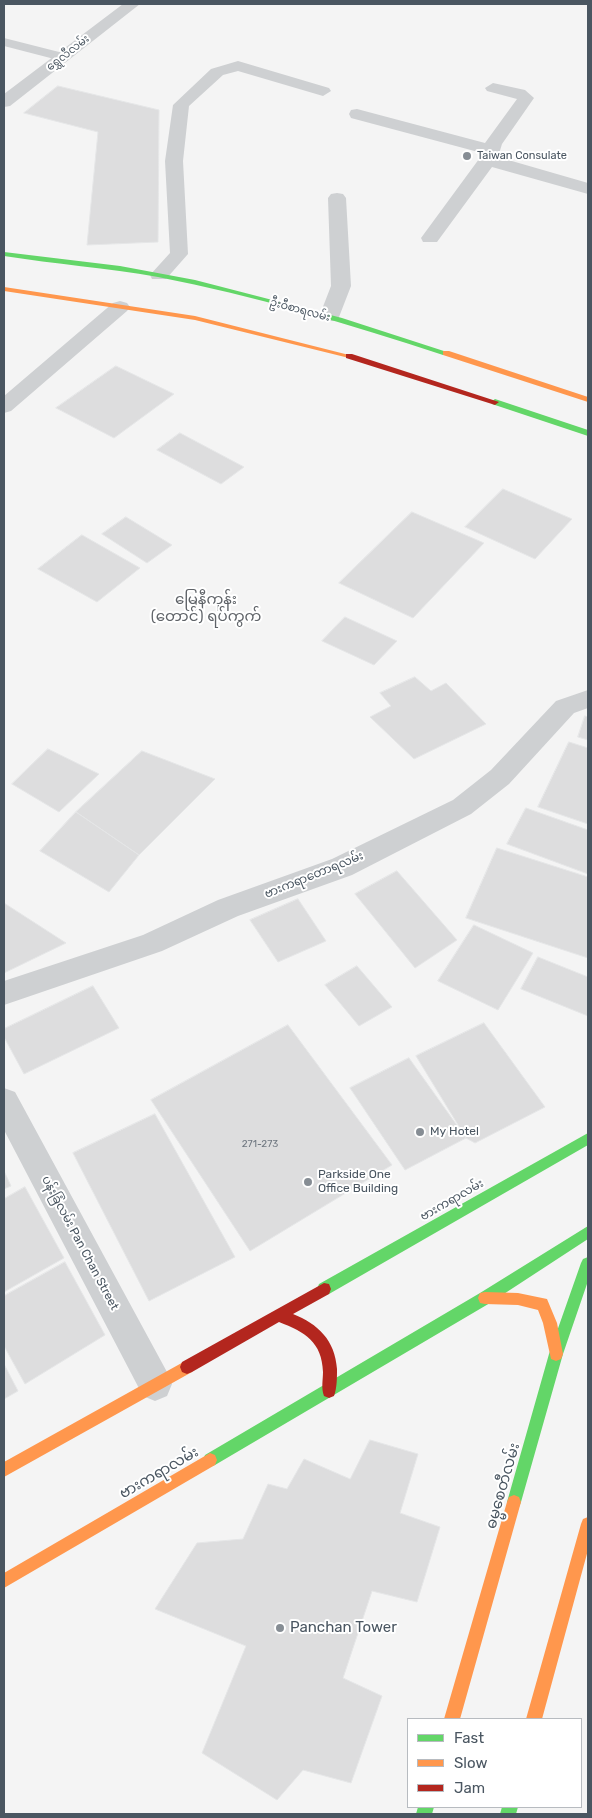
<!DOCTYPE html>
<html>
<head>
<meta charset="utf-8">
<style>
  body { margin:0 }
  #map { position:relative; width:592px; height:1818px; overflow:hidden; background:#f4f4f4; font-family:Rubik,sans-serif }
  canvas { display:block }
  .frame { position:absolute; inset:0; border:5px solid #4a5661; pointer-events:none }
  .legend { position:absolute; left:407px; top:1718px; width:175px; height:90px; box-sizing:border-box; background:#fff; border:1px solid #b7bbc0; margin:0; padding:6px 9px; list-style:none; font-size:15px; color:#4a5661 }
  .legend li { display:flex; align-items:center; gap:10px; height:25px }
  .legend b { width:25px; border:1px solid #b7bbc0 }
</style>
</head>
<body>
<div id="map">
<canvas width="592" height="1818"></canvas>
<div class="frame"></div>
<ul class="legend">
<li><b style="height:6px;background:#63d668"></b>Fast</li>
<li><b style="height:6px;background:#ff974d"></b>Slow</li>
<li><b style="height:6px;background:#b3261e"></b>Jam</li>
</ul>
</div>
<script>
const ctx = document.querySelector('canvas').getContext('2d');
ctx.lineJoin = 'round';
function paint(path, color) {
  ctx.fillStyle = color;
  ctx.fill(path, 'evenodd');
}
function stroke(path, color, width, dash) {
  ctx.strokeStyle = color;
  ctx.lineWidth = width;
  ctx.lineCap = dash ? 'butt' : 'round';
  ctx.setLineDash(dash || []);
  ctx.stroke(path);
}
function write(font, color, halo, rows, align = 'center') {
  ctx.font = font + ' Rubik,"Noto Sans Myanmar",sans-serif';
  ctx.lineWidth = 4;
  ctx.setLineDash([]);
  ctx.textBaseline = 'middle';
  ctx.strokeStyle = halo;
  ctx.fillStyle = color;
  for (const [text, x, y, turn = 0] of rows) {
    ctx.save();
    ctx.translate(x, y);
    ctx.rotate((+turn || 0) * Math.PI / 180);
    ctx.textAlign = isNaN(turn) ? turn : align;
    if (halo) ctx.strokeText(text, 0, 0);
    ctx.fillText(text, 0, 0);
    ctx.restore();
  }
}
const building = new Path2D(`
  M58,86l101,24 -1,132 -71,3 11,-113 -74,-19z
  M116,366l58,28 -60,44 -58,-30z
  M180,433l64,34 -23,17 -64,-34z
  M503,489l69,30 -37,40 -70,-32z
  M412,512l72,31 -71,75 -74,-35z
  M126,517l46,28 -25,18 -45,-29z
  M82,535l58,33 -43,34 -59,-33z
  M345,617l52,24 -23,24 -52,-24z
  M415,677l16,14 15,-8 40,41 -72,35 -44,-42 21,-11 -11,-13z
  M585,716l3,1v23l-10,-3z
  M569,742l19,6v76l-50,-17z
  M48,749l51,25 -40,38 -47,-28z
  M142,751l73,28 -76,76 -63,-43z
  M526,808l62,22v44l-81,-30z
  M76,812l63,43 -30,37 -69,-41z
  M497,848l91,29v81l-122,-40z
  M397,871l60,69 -42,28 -60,-74z
  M298,899l28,42 -48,21 -28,-42z
  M4,903l62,40 -62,30z
  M474,925l59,28 -35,57 -60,-29z
  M538,957l50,20v39l-67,-27z
  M357,966l35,41 -33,19 -34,-41z
  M93,986l26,42 -95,46 -20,-37v-8z
  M484,1023l61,84 -70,36 -9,-5 -50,-82z
  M288,1025l104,140 -142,86 -99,-151z
  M409,1058l57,80 -61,32 -55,-82z
  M155,1114l80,143 -86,44 -76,-148z
  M4,1171l7,15 -7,3z
  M25,1187l39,71 -60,34v-93z
  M65,1262l40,73 -80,49 -21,-38v-50z
  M4,1364l14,27 -14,8z
  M370,1440l48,14 -18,59 40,14 -23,75 -45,-11 -29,87 39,18 -31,87 -48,-13 -26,30 -75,-47 44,-107 -91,-37 42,-66 46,-4 25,-55 19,5 17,-30 46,20z`);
paint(building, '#ddddde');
stroke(building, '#e5e6e7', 1);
paint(new Path2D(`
  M4,38l63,16 2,3 -7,4 -58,-15z`), '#ced0d2');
paint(new Path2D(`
  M123,4h17l-130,102 -6,1v-13z
  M238,61l91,27 2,3 -8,5 -85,-25 -15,4 -34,31 -6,55 5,93 -22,25h-14l-2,-4 20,-22 -5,-92 8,-56 38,-36z
  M493,83l32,7 9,8 -32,46 -4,13 90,26v11l-96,-27 -55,75h-14l-2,-4 58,-79 3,-6 -131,-35 -2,-4 2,-4 6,-1 128,34 32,-44 -30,-8 -2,-3z
  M337,193l6,1 3,4 5,88 -12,31 -3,4h-14l-3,-4 12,-31 -3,-88 3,-4z
  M120,301l7,2 3,4 -3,4 -116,100 -7,2v-17l109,-93z
  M588,690v18l-14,5 -65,71 -38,30 -119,61 -114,41 -76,35 -158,54v-24l139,-46 75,-35 114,-41 121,-59 38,-30 65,-69z
  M4,1088l11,4 152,280 5,12 -5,12 -12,5 -12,-5 -139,-266z`), '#ced0d2');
paint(new Path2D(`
  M4,252l116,14 75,14 147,38 108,35 -7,2c-94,-31 -188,-59 -285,-78 -51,-9 -103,-13 -154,-21z
  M495,399l93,31v6l-96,-32 -1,-2z
  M588,1133v12l-259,149 -5,1 -5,-1 -2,-5 2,-5z
  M588,1226v13l-98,64 -275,162 -5,2 -5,-2 -2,-5 2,-5 275,-162z
  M588,1257v24l-25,73 -42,148 -2,5 -5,2 -5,-2 -2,-5 42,-148 32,-91 2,-4z
  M418,1807h16l-2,7h-16z
  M502,1807h16l-2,7h-16z`), '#63d668');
paint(new Path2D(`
  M4,287l191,29 158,40 -4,2 -154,-38 -191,-29z
  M443,351h6l139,46v5l-145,-47z
  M485,1292l33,1 29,6 10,24 6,31 -2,5 -5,2 -5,-2 -8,-36 -5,-13 -20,-5 -33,-1 -5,-1 -2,-5 2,-5z
  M187,1360l5,2 2,5 -2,5 -188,105v-15z
  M210,1453l5,2 2,5 -2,5 -211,123v-15z
  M514,1495l5,2 2,5 -61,217h-16l63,-217 2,-5z
  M588,1517v33l-46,169h-16l55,-195 2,-5z`), '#ff974d');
paint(new Path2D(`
  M346,354h6l147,48 -4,3 -3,-1 -146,-46z
  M324,1283l5,1 2,5 -2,5 -36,20c25,10 42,26 44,55 0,9 0,19 -3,27l-5,2 -5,-2c-3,-8 -1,-16 -1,-24 -1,-30 -18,-40 -44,-50l-87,50 -5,2 -5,-2 -2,-5 2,-5z`), '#b3261e');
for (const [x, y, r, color] of [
  [467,156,5,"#868d94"],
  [420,1132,5,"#868d94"],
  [308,1182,5,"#868d94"],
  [280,1628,5,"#868d94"]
]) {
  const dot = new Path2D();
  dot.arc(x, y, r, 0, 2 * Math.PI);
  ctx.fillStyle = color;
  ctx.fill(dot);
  stroke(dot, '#fff', 2);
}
write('10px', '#707881', null, [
  ["271-273",260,1144]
]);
write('11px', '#4a5661', '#fff', [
  ["ရွှေလီလမ်း",68,53,-38],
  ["ဦးဝီစာရလမ်း",300,310,15]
]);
write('11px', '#4a5661', '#fff', [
  ["Taiwan Consulate",477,156]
], 'left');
write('12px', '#4a5661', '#fff', [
  ["ဗားကရာတောရလမ်း",314,875,-22],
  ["ဗားကရာလမ်း",452,1200,-30],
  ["ပန်းခြံလမ်း Pan Chan Street",80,1243,62]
]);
write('12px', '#4a5661', '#fff', [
  ["My Hotel",430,1132],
  ["Parkside One",318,1175],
  ["Office Building",318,1189]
], 'left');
write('15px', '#5f6368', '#fff', [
  ["မြေနီကုန်း",206,600],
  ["(တောင်) ရပ်ကွက်",206,617]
]);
write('15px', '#4a5661', '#fff', [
  ["ဗားကရာလမ်း",159,1473,-30],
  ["ဓမ္မစေတီလမ်း",503,1486,-74]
]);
write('15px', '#4a5661', '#fff', [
  ["Panchan Tower",290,1628]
], 'left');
</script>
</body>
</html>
